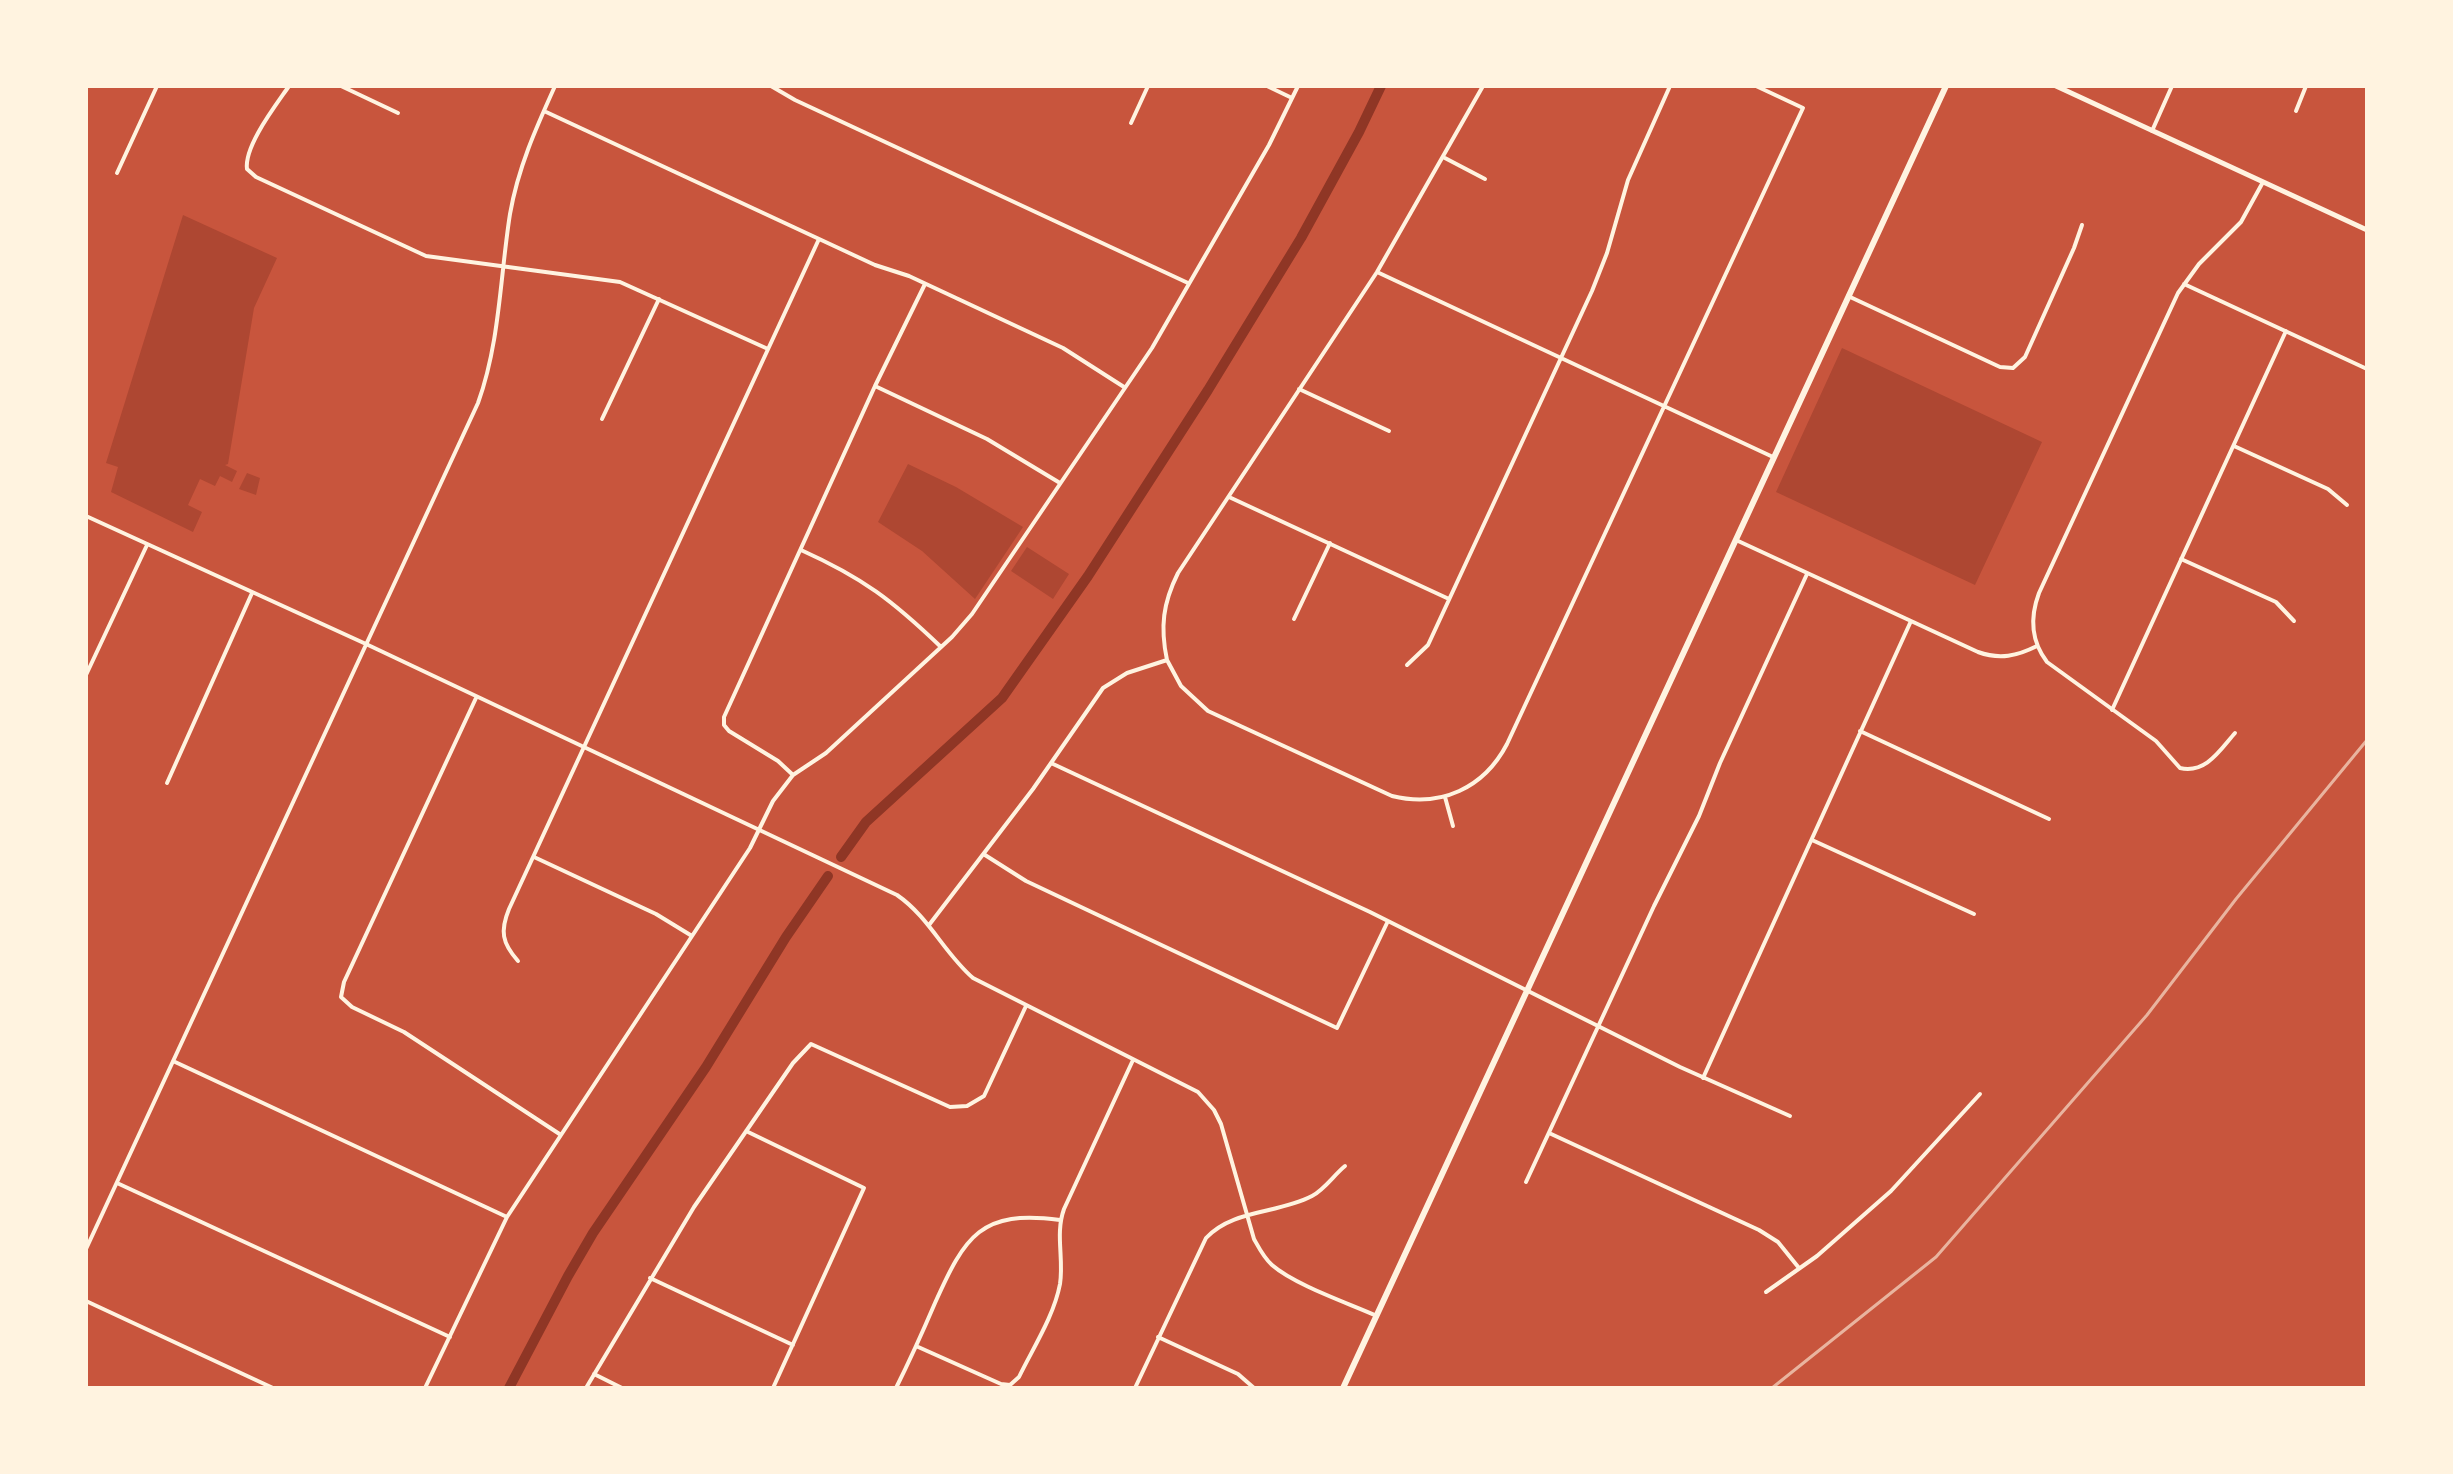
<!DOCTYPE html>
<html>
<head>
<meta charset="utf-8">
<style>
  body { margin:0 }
  #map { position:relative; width:2453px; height:1474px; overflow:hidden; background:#c8553d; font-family:Roboto,sans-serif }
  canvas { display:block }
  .frame { position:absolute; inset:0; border:88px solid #fff3e0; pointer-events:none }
</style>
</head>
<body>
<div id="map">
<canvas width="2453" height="1474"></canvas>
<div class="frame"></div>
</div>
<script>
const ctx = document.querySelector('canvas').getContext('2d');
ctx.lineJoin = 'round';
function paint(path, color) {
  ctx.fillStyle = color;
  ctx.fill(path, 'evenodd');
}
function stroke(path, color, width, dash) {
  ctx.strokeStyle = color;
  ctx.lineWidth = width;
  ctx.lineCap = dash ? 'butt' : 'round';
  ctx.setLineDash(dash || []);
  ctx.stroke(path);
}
paint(new Path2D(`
  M183,215l94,43 -23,50 -26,156 -3,1 12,6 -5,11 -12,-6 -5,10 -15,-7 -12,26 14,7 -9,20 -82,-40 7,-25 -12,-4z
  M1842,348l200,94 -67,143 -199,-93z
  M908,464l48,23 67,40 -48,72 -53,-48 -44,-29z
  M247,473l13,5 -4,17 -17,-6z
  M1027,547l42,27 -16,25 -42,-28z`), '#ae4732');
stroke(new Path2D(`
  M841,857l25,-35 136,-124 86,-122 120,-186 93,-152 58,-106 22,-46
  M509,1388l59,-112 25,-43 113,-166 80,-130 42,-61`), '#8f3625', 10);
stroke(new Path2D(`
  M289,86c-13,19 -45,60 -42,83l9,8 170,79 194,26 148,67
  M341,86l57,27
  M771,86l24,14 393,183
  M1267,86l25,12
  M544,111l331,154 34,11 154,72 61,39
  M2296,111l10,-25
  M1131,123l17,-37
  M2152,131l20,-45
  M1443,157l42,22
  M117,173l40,-87
  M1377,272l396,185
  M2184,284l183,85
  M1848,296l152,71 13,1 12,-11 49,-109 8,-23
  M875,386l112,53 73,44
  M1299,389l90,42
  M602,419l57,-120
  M2234,446l94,43 19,16
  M1229,497l220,102
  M86,516l280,128 531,251c32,22 47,58 76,83l225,114 16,18 7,14 33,115c5,9 10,19 18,26 23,20 76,38 105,51
  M1736,540l242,112c22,8 39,4 59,-6
  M801,550c62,28 91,50 140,97
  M2181,559l95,43 18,19
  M1294,619l36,-76
  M1167,660l14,26 27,25 184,85c49,12 92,-8 115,-52l296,-636 -47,-22
  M1407,665l21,-20 164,-354 15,-38 21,-73 42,-94
  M86,675l61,-130
  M476,698l-132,284 -3,15 11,10 52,25 157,103
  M2112,710l174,-379
  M1860,731l189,88
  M2235,733c-15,17 -29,41 -55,35l-24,-27 -109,-79c-16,-21 -17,-45 -8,-69l139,-300 21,-29 42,-42 22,-40
  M1051,763l319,149 310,155 110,49
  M793,775l-15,-14 -49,-30 -5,-6v-8l151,-331 50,-102
  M167,783l85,-190
  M1445,797l8,29
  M1812,840l162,74
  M985,855l41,26 311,147 50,-105
  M534,857l122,57 36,22
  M929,925l104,-136 70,-101 24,-15 40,-13c-7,-33 -4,-57 11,-87l199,-301 106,-186
  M518,961c-16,-18 -18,-30 -9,-52l310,-670
  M173,1061l334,156
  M1703,1078l208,-457
  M746,1131l118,57 -91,200
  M1549,1133l210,97 19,12 21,26
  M1526,1182l128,-276 45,-90 21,-53 87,-189
  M117,1183l333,154
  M86,1249l392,-846c22,-61 22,-126 32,-189 8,-46 26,-86 45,-128
  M650,1278l143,67
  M1766,1292l51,-36 74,-65 89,-97
  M86,1301l187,87
  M1158,1337l80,37 16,14
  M916,1346l85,38 9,1 9,-8c14,-29 35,-61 41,-93 4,-26 -5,-50 4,-75l69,-149
  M594,1374l28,14
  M425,1388l82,-171 243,-369 23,-47 20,-26 33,-22 126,-116 20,-23 180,-266 117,-203 29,-59
  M586,1388l108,-181 99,-144 18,-19 139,63 17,-1 17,-10 42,-90
  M896,1388c14,-28 27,-57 39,-85 30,-67 46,-94 125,-83
  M1135,1388l71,-150c27,-29 72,-24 106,-42 12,-6 22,-21 33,-30`), '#fff3e0', 4);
stroke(new Path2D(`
  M2056,86l311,144`), '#fff3e0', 5);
stroke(new Path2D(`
  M1343,1388l603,-1302`), '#fff3e0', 6);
stroke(new Path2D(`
  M1772,1388l164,-131 211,-242 89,-116 131,-159`), '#e9b49f', 3);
</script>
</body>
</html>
